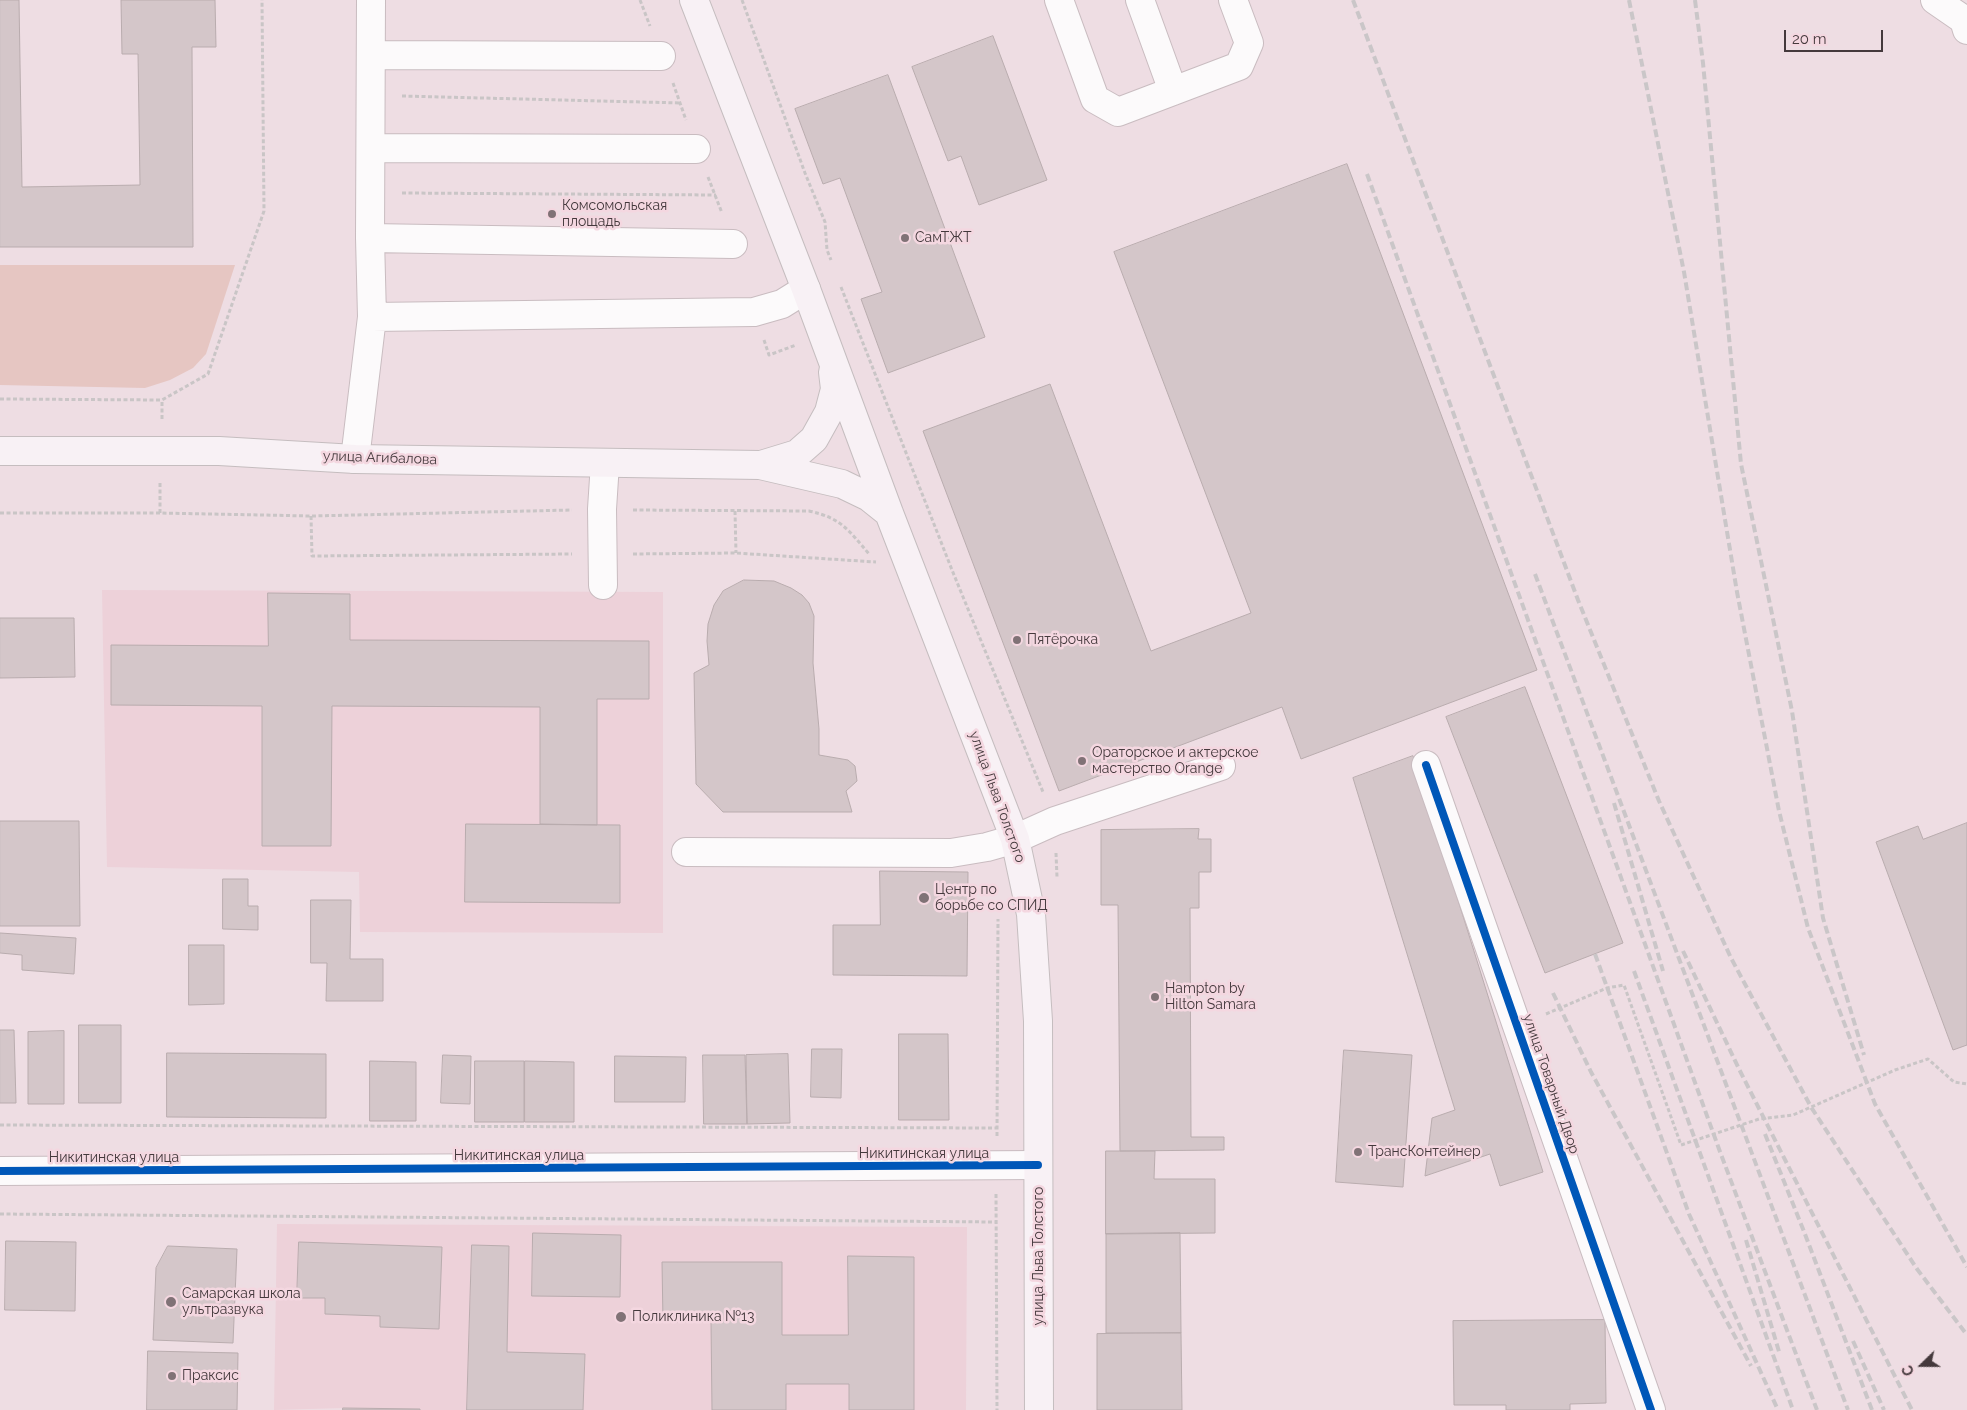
<!DOCTYPE html>
<html>
<head>
<meta charset="utf-8">
<style>
  body { margin:0 }
  #map { position:relative; width:1967px; height:1410px; overflow:hidden; background:#eedde3; font-family:Raleway,sans-serif }
  canvas { display:block }
  .north { position:absolute; left:1897px; top:1340px; width:50px; height:50px; -webkit-text-stroke:4px #f4d7e0; paint-order:stroke; rotate:248deg; font-size:14px; font-weight:700; line-height:20px; text-align:center; color:#44393c }
  .north::after { content:''; display:block; margin:auto; width:18px; height:22px; background:#44393c; clip-path:polygon(50% 0,100% 100%,50% 72%,0 100%) }
  .scale { position:absolute; left:1784px; top:30px; width:99px; height:22px; box-sizing:border-box; border:2px solid #44393c; border-top:0; padding-left:6px; font-size:15px; line-height:18px; white-space:nowrap; color:#44393c; -webkit-text-stroke:4px #f4d7e0; paint-order:stroke }
</style>
</head>
<body>
<div id="map">
<canvas width="1967" height="1410"></canvas>
<div class="north">С</div>
<div class="scale">20 m</div>
</div>
<script>
const ctx = document.querySelector('canvas').getContext('2d');
ctx.lineJoin = 'round';
function paint(path, color) {
  ctx.fillStyle = color;
  ctx.fill(path, 'evenodd');
}
function stroke(path, color, width, dash) {
  ctx.strokeStyle = color;
  ctx.lineWidth = width;
  ctx.lineCap = dash ? 'butt' : 'round';
  ctx.setLineDash(dash || []);
  ctx.stroke(path);
}
function write(font, color, halo, rows, align = 'center') {
  ctx.font = font + ' Raleway,sans-serif';
  ctx.lineWidth = 5;
  ctx.setLineDash([]);
  ctx.textBaseline = 'middle';
  ctx.strokeStyle = halo;
  ctx.fillStyle = color;
  for (const [text, x, y, turn = 0] of rows) {
    ctx.save();
    ctx.translate(x, y);
    ctx.rotate((+turn || 0) * Math.PI / 180);
    ctx.textAlign = isNaN(turn) ? turn : align;
    if (halo) ctx.strokeText(text, 0, 0);
    ctx.fillText(text, 0, 0);
    ctx.restore();
  }
}
paint(new Path2D(`
  M102,590l561,2v341l-303,-1 -1,-60 -252,-5z
  M277,1224l690,3 -1,183h-623v-2l-69,2z`), '#edd1d9');
paint(new Path2D(`
  M0,265h235l-29,89 -13,14 -23,12 -25,8 -145,-3z`), '#e6c6c2');
const building = new Path2D(`
  M0,0h19l3,187 118,-2 -2,-131h-16l-1,-54h94l1,47h-24l1,200h-193z
  M993,36l54,144 -68,25 -18,-49 -13,5 -36,-94z
  M888,75l97,262 -97,36 -27,-74 21,-7 -42,-114 -17,6 -28,-75z
  M1347,164l190,506 -236,89 -19,-52 -223,84 -136,-360 127,-47 101,267 100,-38 -137,-361z
  M744,580l30,1 17,7 11,7 7,8 5,13 -1,47 6,66v26l29,5 7,6 2,15 -11,10 6,21h-129l-27,-28 -2,-111 15,-8 -2,-24 1,-17 6,-19 9,-14z
  M268,593l82,1v46l299,1v58h-52v126l-57,-1v-117l-208,-1 -1,140h-69v-140l-151,-1v-60l157,1z
  M0,618h74l1,59 -75,1z
  M1525,687l98,256 -78,30 -99,-256z
  M1413,756l130,416 -43,14 -10,-32 -65,22 7,-58 23,-8 -102,-332z
  M0,821h79l1,105h-80z
  M1967,823v222l-14,5 -77,-208 42,-16 5,13z
  M466,824l154,1v78l-155,-1z
  M1199,829l-1,10h13v33h-12v36h-9l1,229h33v13l-104,1 -2,-246h-17v-75z
  M880,871l88,1 -1,104 -134,-1v-50h47z
  M223,879h25v27h10v24l-35,-1z
  M311,900h40l-1,59h33v42h-57l1,-38h-16z
  M0,933l76,5 -2,36 -52,-4v-15l-22,-2z
  M189,945h35v59l-35,1z
  M79,1025h42v78h-42z
  M0,1030h14l2,73h-16z
  M64,1031v73h-36v-72z
  M899,1034h49l1,86h-50z
  M812,1049h30l-1,49 -30,-1z
  M1344,1050l68,5 -9,132 -67,-5z
  M167,1053l159,1v64l-159,-1z
  M788,1054l2,69 -43,1 -1,-69z
  M443,1055l28,1 -1,48 -29,-1z
  M703,1055h42l2,69h-43z
  M615,1056l71,1 -1,45h-70z
  M370,1061l46,1v59h-46z
  M475,1061h49v61h-49z
  M525,1061l49,1v60h-49z
  M1106,1151h49l-1,28h61v54l-109,1z
  M533,1233l88,2 -1,62 -88,-1z
  M1180,1233l1,100h-75v-99z
  M6,1241l70,1 -1,69 -70,-1z
  M299,1242l143,5 -3,82 -59,-2v-11l-55,-2v-16h-28z
  M472,1245l37,1 -2,106 78,2 -2,56h-116z
  M168,1246l69,3 -4,94 -80,-3 3,-72z
  M848,1256l66,1v153h-65v-26h-63v26h-74l-1,-88h-48l-1,-60h120v73h66z
  M1605,1320l1,83 -36,1v6h-64v-5h-52l-1,-84z
  M1181,1333l1,77h-85v-76z
  M148,1351l90,2 -1,57h-90z
  M343,1408l77,1v1h-77z`);
paint(building, '#d4c6c9');
stroke(building, '#b9acae', 1);
const minor = new Path2D(`
  M1059,0l36,99 23,13 121,-46 10,-23 -16,-43
  M1140,0l33,91
  M1935,0l29,20 3,10
  M371,55l290,1
  M371,148l325,1
  M370,238l363,6
  M372,317l382,-5 28,-8 24,-15
  M355,459l17,-142 -2,-79 1,-238
  M603,585l-1,-76 3,-46
  M1426,765l225,645
  M686,852l265,1 36,-6 28,-8 40,-18 166,-55
  M0,1171l1038,-6`);
const major = new Path2D(`
  M694,0l112,289 83,224 126,326 16,75 7,107 1,389
  M0,451h219l136,8 405,6 82,19 27,13 20,16
  M761,465l36,-11 17,-15 15,-27 6,-23 -2,-17`);
stroke(minor, '#c9bcc0', 30);
stroke(major, '#c5bdbf', 30);
stroke(new Path2D(`
  M640,0l10,26
  M742,0l63,173 20,49 2,28 4,10
  M673,83l13,37
  M402,96l279,7
  M708,177l14,36
  M402,193l314,2
  M841,287l111,283 91,222
  M764,340l5,15 27,-10
  M0,399l162,1 46,-26 56,-163 -2,-211
  M162,419v-19
  M633,510l176,1c33,7 40,20 61,44
  M735,511l1,42
  M0,513h160l151,3 261,-6
  M160,513v-32
  M311,516l1,40 260,-2
  M633,554l103,-1 140,9
  M1056,853l1,24
  M1546,1014l61,-26 17,-3 57,160 78,-26 34,-4 102,-45 33,-11 26,23 13,2
  M0,1125l997,3
  M997,1136l1,-217
  M996,1194l1,216
  M0,1214l996,8`), '#c9c5c6', 3, [4, 2.5]);
stroke(minor, '#fcfafb', 28);
stroke(major, '#f8f1f5', 28);
stroke(new Path2D(`
  M1353,0l225,600 81,201 72,157 80,149 106,162 50,66
  M1629,0l55,272 53,320 42,219 29,117 67,176 92,163
  M1695,0l8,63 38,401 51,247 31,207 41,137
  M1367,174l352,975 98,261
  M1535,574l313,836
  M1614,803l49,168
  M1683,951l56,118 173,341
  M1595,954l94,260 89,196
  M1634,971l159,439
  M1553,993l38,79 160,294
  M1765,1134l38,95 69,181
  M1746,1240l34,115
  M1853,1341l31,69`), '#cac6c8', 4, [8, 4]);
stroke(new Path2D(`
  M1426,765l225,645
  M0,1171l1038,-6`), '#0057b8', 8);
for (const [x, y, r, color] of [
  [552,214,5,"#807276"],
  [905,238,5,"#807276"],
  [1017,640,5,"#807276"],
  [1082,761,5,"#807276"],
  [924,898,6,"#807276"],
  [1155,997,5,"#807276"],
  [1358,1152,5,"#807276"],
  [171,1302,6,"#807276"],
  [621,1317,6,"#807276"],
  [172,1376,5,"#807276"]
]) {
  const dot = new Path2D();
  dot.arc(x, y, r, 0, 2 * Math.PI);
  ctx.fillStyle = color;
  ctx.fill(dot);
  stroke(dot, '#f4d7e0', 2);
}
write('14px', '#44393c', '#f4d7e0', [
  ["Комсомольская",562,206],
  ["площадь",562,222],
  ["СамТЖТ",915,238],
  ["Пятёрочка",1027,640],
  ["Ораторское и актерское",1092,753],
  ["мастерство Orange",1092,769],
  ["Центр по",935,890],
  ["борьбе со СПИД",935,906],
  ["Hampton by",1165,989],
  ["Hilton Samara",1165,1005],
  ["ТрансКонтейнер",1368,1152],
  ["Самарская школа",182,1294],
  ["ультразвука",182,1310],
  ["Поликлиника №13",632,1317],
  ["Праксис",182,1376]
], 'left');
write('14px', '#44393c', '#f4d7e0', [
  ["улица Агибалова",380,458,2],
  ["улица Льва Толстого",997,797,70],
  ["улица Товарный Двор",1551,1084,71],
  ["Никитинская улица",924,1154],
  ["Никитинская улица",519,1156],
  ["Никитинская улица",114,1158],
  ["улица Льва Толстого",1039,1256,-90]
]);
</script>
</body>
</html>
